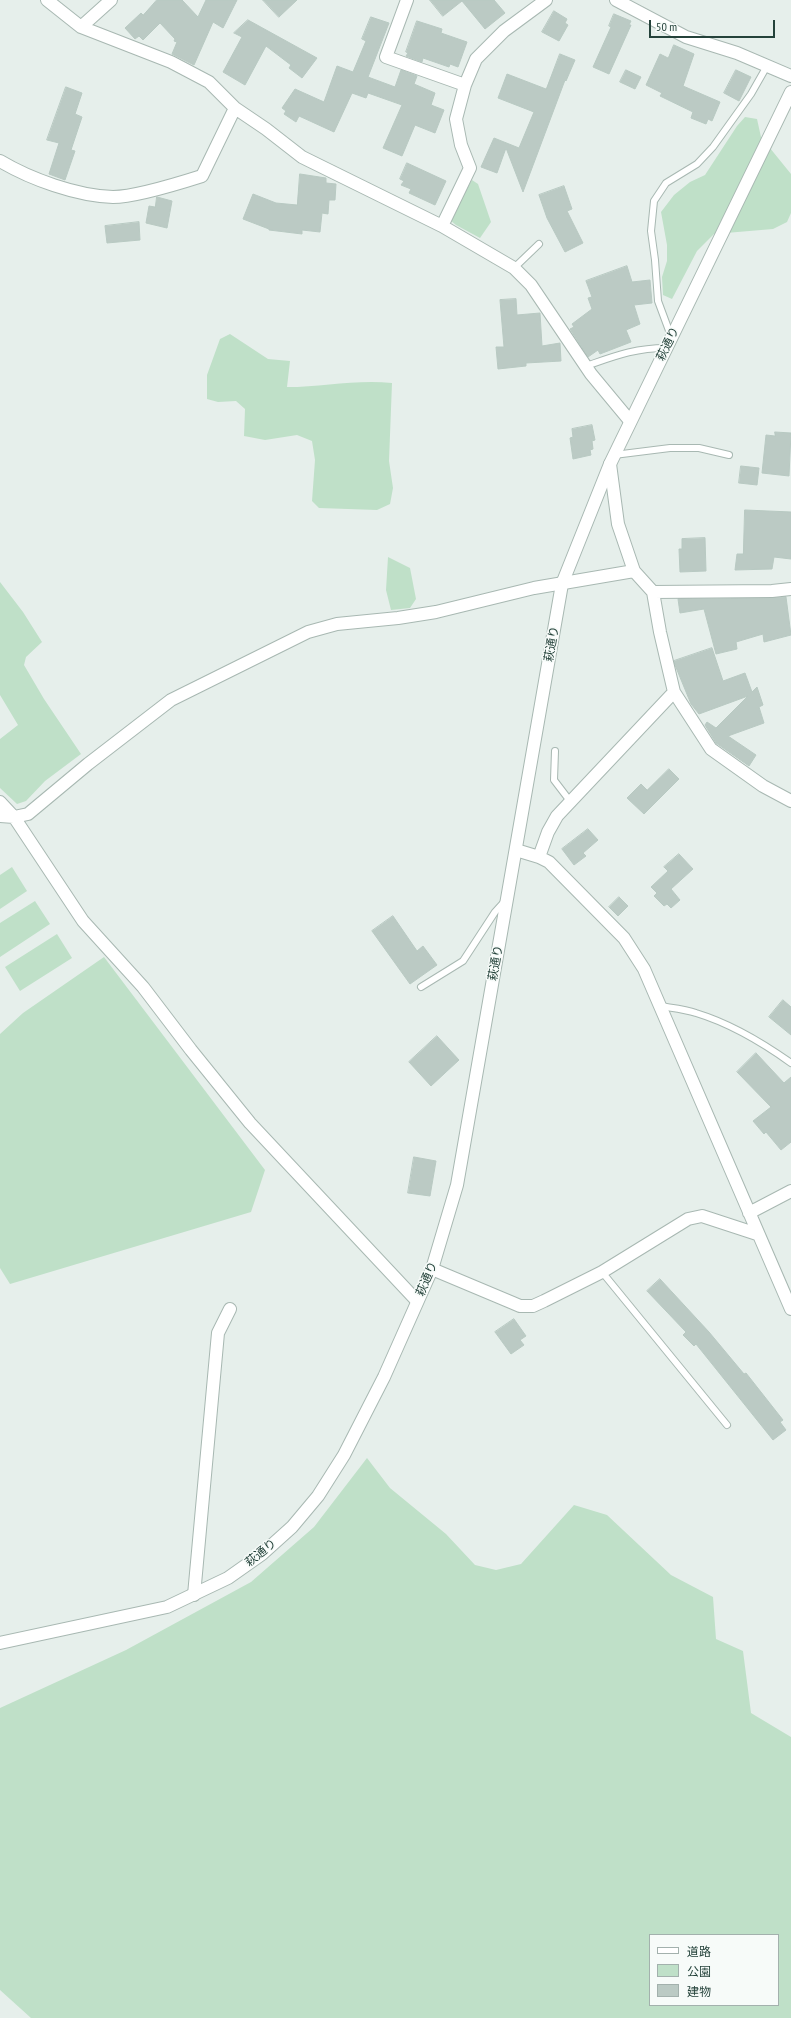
<!DOCTYPE html>
<html>
<head>
<meta charset="utf-8">
<style>
  body { margin:0 }
  #map { position:relative; width:791px; height:2018px; overflow:hidden; background:#e6efeb; font-family:"PT Sans Narrow","Noto Sans JP",sans-serif }
  canvas { display:block }
  .legend { position:absolute; left:649px; top:1934px; width:130px; height:72px; box-sizing:border-box; background:#f7fbf9; border:1px solid #a3b1ad; margin:0; padding:5px 7px; list-style:none; font-size:12px; color:#24423a }
  .legend li { display:flex; align-items:center; gap:8px; height:20px }
  .legend b { width:20px; border:1px solid #a3b1ad }
  .scale { position:absolute; left:649px; top:20px; width:126px; height:18px; box-sizing:border-box; border:2px solid #24423a; border-top:0; padding-left:5px; font-size:12px; line-height:14px; white-space:nowrap; color:#24423a; -webkit-text-stroke:3px #f7fbf9; paint-order:stroke }
</style>
</head>
<body>
<div id="map">
<canvas width="791" height="2018"></canvas>
<ul class="legend">
<li><b style="height:5px;background:#fff"></b>道路</li>
<li><b style="height:11px;background:#bfe0c8"></b>公園</li>
<li><b style="height:11px;background:#bbcac4"></b>建物</li>
</ul>
<div class="scale">50 m</div>
</div>
<script>
const ctx = document.querySelector('canvas').getContext('2d');
ctx.lineJoin = 'round';
function paint(path, color) {
  ctx.fillStyle = color;
  ctx.fill(path, 'evenodd');
}
function stroke(path, color, width, dash) {
  ctx.strokeStyle = color;
  ctx.lineWidth = width;
  ctx.lineCap = dash ? 'butt' : 'round';
  ctx.setLineDash(dash || []);
  ctx.stroke(path);
}
function write(font, color, halo, rows, align = 'center') {
  ctx.font = font + ' "PT Sans Narrow","Noto Sans JP",sans-serif';
  ctx.lineWidth = 3;
  ctx.setLineDash([]);
  ctx.textBaseline = 'middle';
  ctx.strokeStyle = halo;
  ctx.fillStyle = color;
  for (const [text, x, y, turn = 0] of rows) {
    ctx.save();
    ctx.translate(x, y);
    ctx.rotate((+turn || 0) * Math.PI / 180);
    ctx.textAlign = isNaN(turn) ? turn : align;
    if (halo) ctx.strokeText(text, 0, 0);
    ctx.fillText(text, 0, 0);
    ctx.restore();
  }
}
paint(new Path2D(`
  M745,117l12,2 4,18 30,37v39l-4,9 -14,7 -59,5 -17,17 -25,48 -9,-4 -1,-18 5,-16v-16l-6,-33 13,-17 16,-13 15,-7 32,-49z
  M472,180l6,4 13,38 -11,16 -24,-13 -6,-5z
  M230,334l38,25 22,2 -3,26c35,0 71,-8 105,-4l-3,78 4,27 -3,16 -13,6 -58,-2 -7,-7 3,-41 -3,-19 -15,-6 -32,5 -21,-4 1,-27 -9,-8 -18,1 -11,-3v-24l13,-36z
  M388,557l22,11 6,31 -6,9 -19,2 -5,-20z
  M0,582l23,30 19,30 -16,15 -2,8 20,34 37,55 -36,27 -19,20 -9,3 -17,-16v-49l18,-14 -18,-30z
  M12,867l15,24 -27,18v-34z
  M35,901l15,23 -50,33v-34z
  M57,934l15,24 -52,33 -15,-24z
  M104,957l161,213 -14,42 -241,72 -10,-16v-234l23,-21z
  M367,1458l23,30 56,46 29,31 21,5 25,-6 53,-59 33,10 64,60 42,22 3,42 27,12 8,62 40,24v281h-760l-31,-28v-282l126,-58 125,-68 63,-55zM650,1935h128v70h-128z`), '#bfe0c8');
const building = new Path2D(`
  M157,0h25l16,17 8,-17h31l-14,28 -10,-6 -19,43 -22,-11 5,-12 -3,-1 1,-2 -15,-16 -17,17 -4,-4 -4,3 -10,-11 16,-15 2,2z
  M263,0h34l-18,17z
  M430,0h64l11,13 -20,16 -23,-28 -19,15z
  M554,11l13,8 -2,4 3,2 -9,16 -17,-9z
  M614,14l17,7 -2,4h2l-22,49 -16,-7 18,-40 -2,-1z
  M371,17l18,6 -21,54 27,10 6,-17 16,6 -3,8 21,9 -4,12 13,5 -9,23 -20,-8 -13,31 -19,-8 19,-43 -34,-12 -2,5 -14,-5 -18,39 -35,-16 -3,6 -12,-8 2,-3 -4,-3 13,-19 29,13 13,-36 16,6 13,-31 -4,-2z
  M248,20l69,38 -15,20 -13,-10 2,-3 -25,-19 -21,39 -22,-13 19,-35 -8,-4z
  M417,21l25,8 -1,4 26,9 -9,25 -8,-3 -1,3 -26,-9 -1,4 -16,-6 2,-3 -2,-1z
  M674,45l20,9 -11,32 37,16 -8,19 -4,-2 -2,5 -15,-6 2,-6 -33,-16 2,-3 -16,-8 14,-31 8,4z
  M560,54l15,6 -9,21 -1,-1 -42,112 -17,-44 -9,25 -16,-6 13,-29 25,10 15,-36 -36,-14 9,-24 39,15z
  M626,70l15,7 -6,12 -15,-7z
  M736,70l15,7 -12,24 -15,-8z
  M66,87l16,6 -7,21 7,3 -11,33 4,1 -10,29 -16,-6 10,-31 -12,-3z
  M407,163l39,18 -11,24 -26,-12 2,-4 -10,-4 3,-4 -4,-2z
  M300,174l26,4v5l10,1 -1,16h-6l-1,14 -6,-1 -2,19 -18,-2v4l-33,-4v-1l-26,-10 10,-25 23,9 21,2z
  M564,186l8,23 -5,2 16,32 -18,9 -18,-34 -8,-23z
  M157,197l15,4 -5,27 -21,-5 3,-17 6,1z
  M139,222l1,18 -33,3 -2,-17z
  M627,266l5,16 18,-2 2,23 -18,2 6,19 -14,6 5,12 -31,12 -2,-4 -10,7 -18,-28 4,-2 -2,-3 20,-15 -4,-11 4,-1 -6,-16z
  M516,299l1,16 23,-2 2,33 18,-3 1,18 -35,2v3l-28,3 -2,-22h8l-4,-47z
  M592,425l3,15 -3,1 1,8 -3,1 1,5 -18,4 -3,-21 3,-1 -1,-8z
  M775,432l16,1 -2,43 -27,-3 4,-38 9,1z
  M741,466l18,2 -2,17 -18,-2z
  M745,510l46,2v47l-17,-2 -2,12 -37,1 2,-16h6z
  M705,538l1,33 -26,1 -1,-23h3v-10z
  M786,597l5,38 -27,7 -1,-8 -27,8 1,7 -21,5 -12,-45 -24,4 -2,-14z
  M712,648l11,33 22,-8 7,19 5,-5 6,18 -4,2 5,16 -36,13 28,19 -7,11 -33,-23 -11,-18 2,-3 9,6 32,-32 -49,18 -8,-10 -16,-39 -1,-4z
  M669,769l10,10 -35,35 -17,-16 14,-14 6,6z
  M588,829l10,11 -15,13 3,3 -12,9 -12,-16z
  M679,854l14,15 -22,20 9,11 -9,8 -4,-4 -3,2 -10,-10 3,-3 -6,-6 17,-16 -4,-4z
  M619,897l9,9 -10,10 -9,-9z
  M393,916l24,35 6,-5 14,19 -27,19 -38,-53z
  M783,1000l8,7v28l-22,-18z
  M437,1036l22,24 -28,26 -22,-24z
  M756,1053l28,30 7,-6v65l-10,8 -15,-18 -2,2 -11,-13 18,-14 -34,-35z
  M414,1157l22,4 -6,35 -22,-3z
  M660,1279l49,53 35,42 2,-1 37,47 -3,2 6,8 -13,10 -77,-96 -2,2 -11,-11 3,-3 -39,-41z
  M514,1319l12,17 -6,4 4,5 -13,9 -16,-22z`);
paint(building, '#bbcac4');
stroke(building, '#b8c9c2', 1);
const service = new Path2D(`
  M514,268l25,-24
  M671,336l-13,-35 -3,-41 -4,-29 3,-30 12,-18 31,-19 16,-17 38,-53 16,-28
  M586,366c29,-10 49,-18 80,-18
  M614,455l56,-7h29l30,7
  M555,751l-1,29 16,21
  M421,987l42,-26 32,-49 10,-11
  M660,1006c12,2 25,3 36,7 33,10 67,30 95,50
  M602,1272l125,153`);
const minor = new Path2D(`
  M47,0l34,27 90,35 38,20 26,26 31,21 36,28 140,69 72,42 17,17 60,89 39,47
  M407,0l-21,57 79,28
  M616,0l70,37 51,16 54,23
  M81,27l30,-27
  M0,161c30,18 77,35 113,36 22,0 67,-14 89,-21l33,-68
  M442,226l28,-58 -9,-23 -5,-26 9,-34 11,-26 28,-28 42,-31
  M610,464l8,60 16,47 19,21 7,40 14,60 37,57 52,37 28,15
  M653,592l119,-1 19,-2
  M0,802l14,15 69,104 60,66 48,63 59,73 167,178
  M0,816l14,1 14,-3 60,-50 83,-64 137,-68 29,-8 61,-6 38,-6 98,-24 100,-17
  M516,850l23,7 10,5 75,76 20,31 147,340
  M539,857l9,-25 9,-16 117,-124
  M749,1213l42,-22
  M432,1269l81,34 7,3h13l11,-5 58,-29 86,-53 14,-3 55,18
  M194,1595l24,-262 12,-24`);
const tertiary = new Path2D(`
  M0,1643l167,-36 61,-29 34,-24 30,-27 26,-31 26,-41 40,-78 48,-108 25,-84 105,-601 48,-120 181,-372`);
stroke(service, '#a8b8b2', 8);
stroke(minor, '#a8b8b2', 14);
stroke(tertiary, '#a8b8b2', 14);
stroke(service, '#fff', 6);
stroke(minor, '#fff', 12);
stroke(tertiary, '#fff', 12);
write('12px', '#24423a', '#f7fbf9', [
  ["萩通り",668,344,-64],
  ["萩通り",552,644,-80],
  ["萩通り",496,963,-80],
  ["萩通り",427,1279,-67],
  ["萩通り",261,1553,-39]
]);
</script>
</body>
</html>
